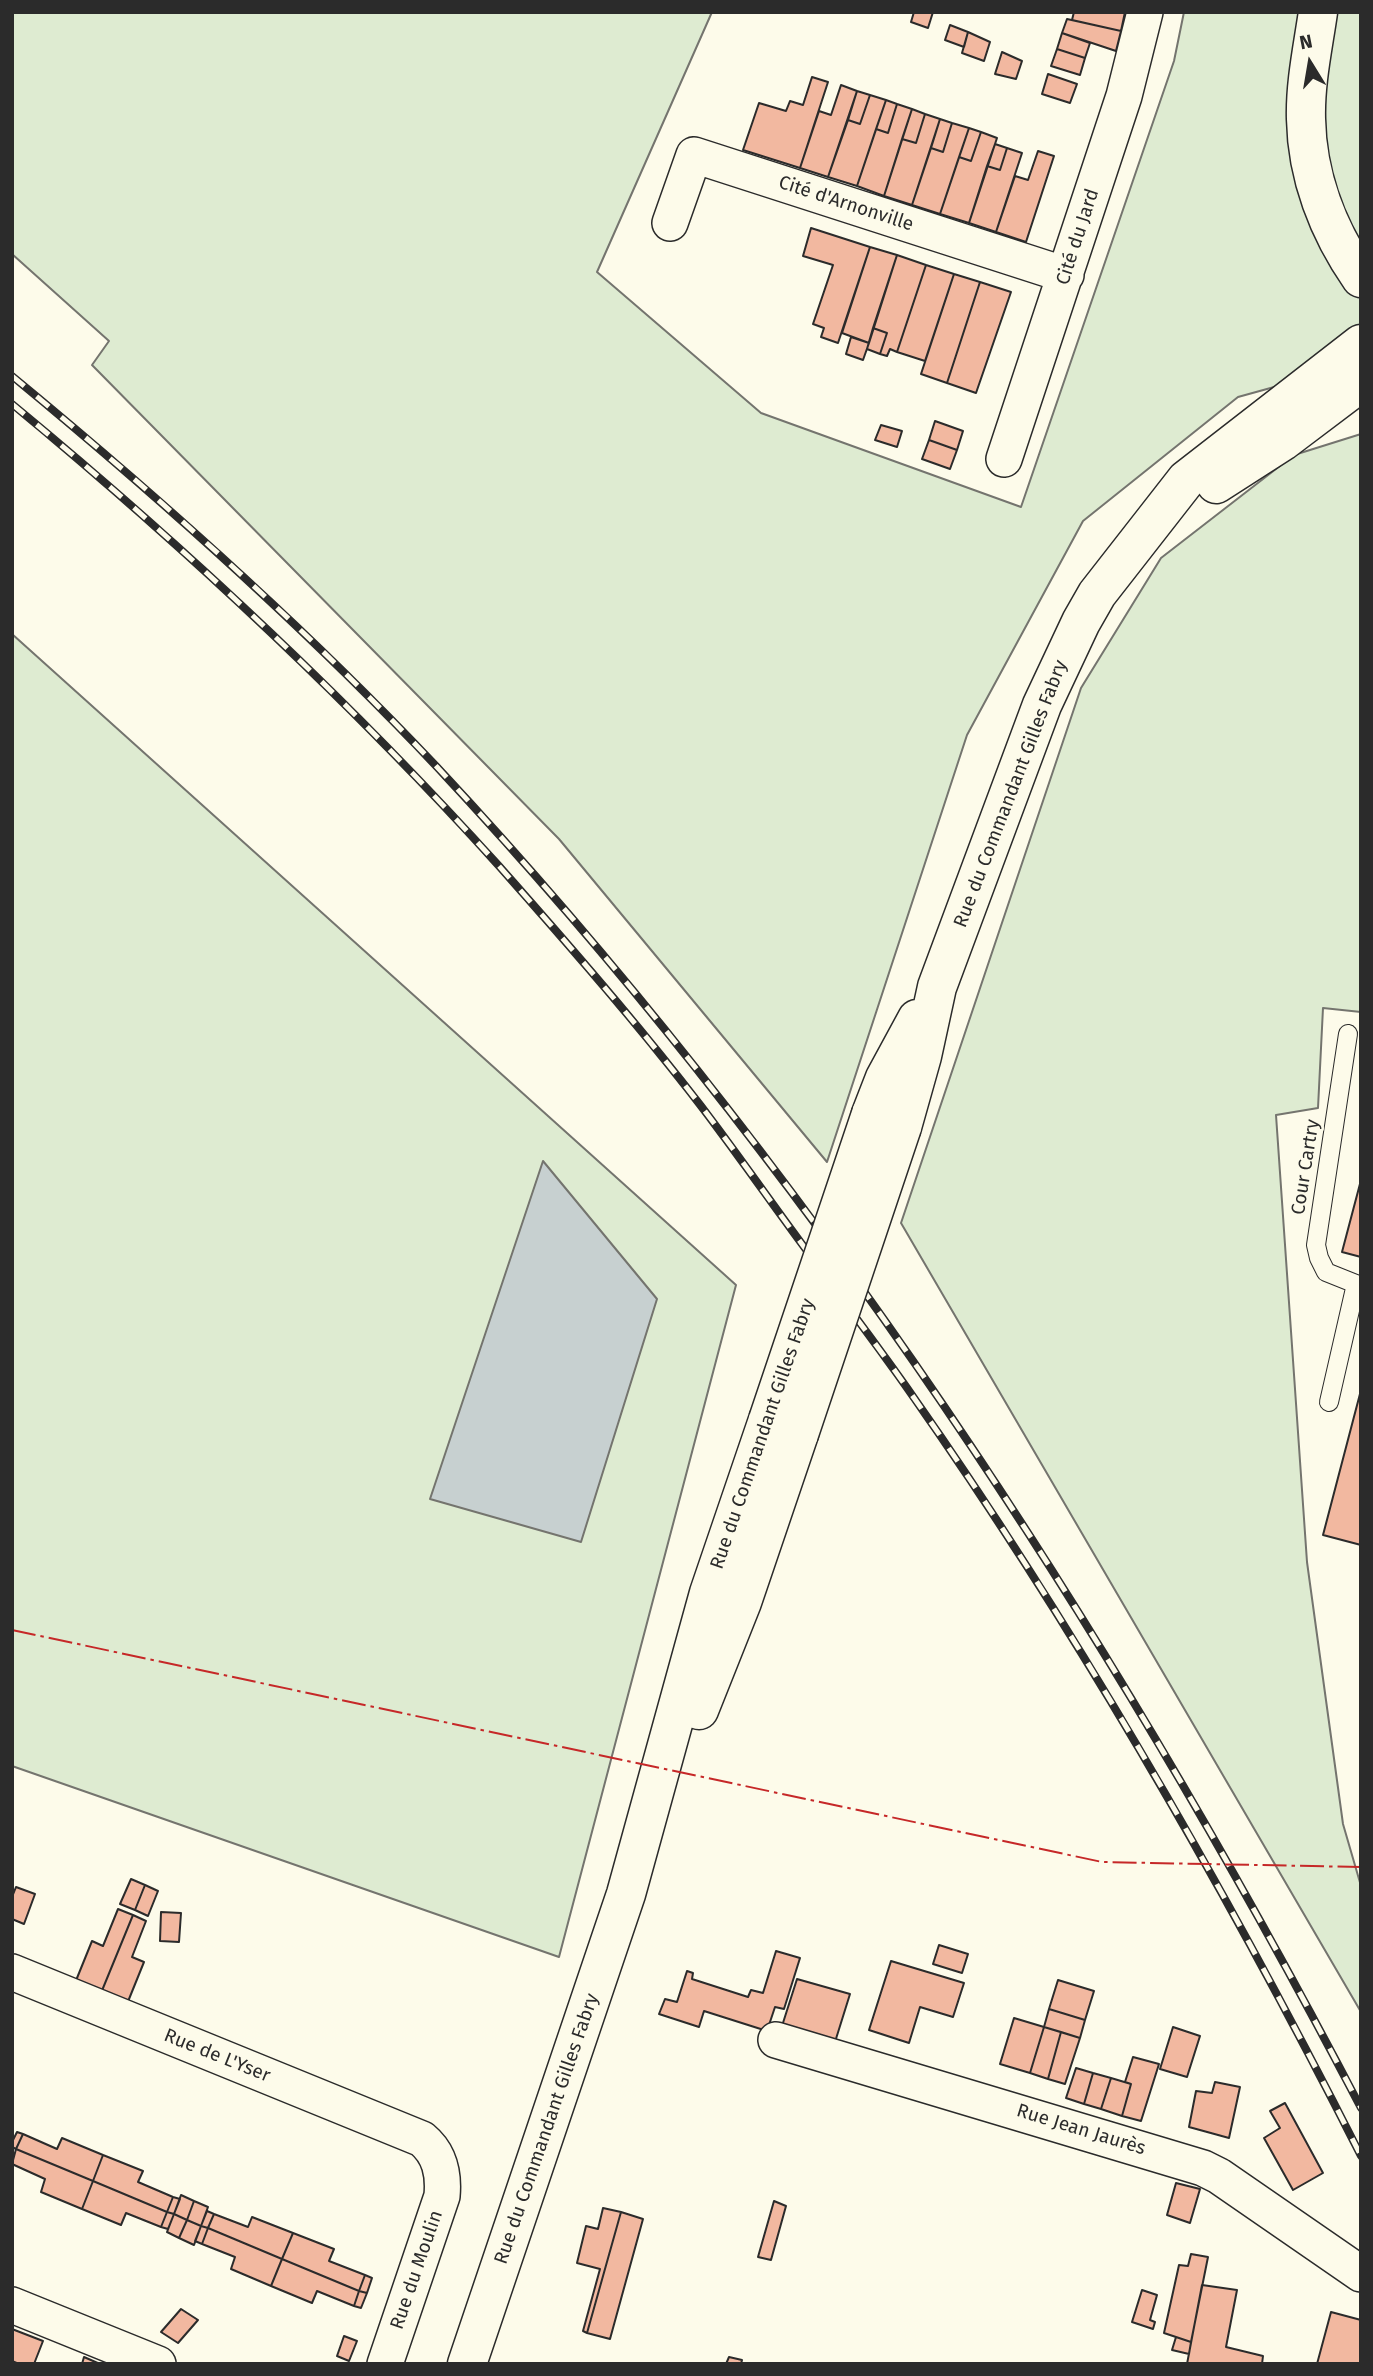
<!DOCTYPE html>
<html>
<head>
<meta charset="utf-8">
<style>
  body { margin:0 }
  #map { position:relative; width:1373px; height:2376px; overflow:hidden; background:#fdfbea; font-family:"Fira Sans",sans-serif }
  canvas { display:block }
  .frame { position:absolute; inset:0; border:14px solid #2b2b2b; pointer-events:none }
  .north { position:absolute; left:1275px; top:28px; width:70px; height:70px; -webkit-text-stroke:5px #fdfbea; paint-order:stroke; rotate:349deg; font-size:19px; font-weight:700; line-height:28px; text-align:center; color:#2b2b2b }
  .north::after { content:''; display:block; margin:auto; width:24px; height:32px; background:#2b2b2b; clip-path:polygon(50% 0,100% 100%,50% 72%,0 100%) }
</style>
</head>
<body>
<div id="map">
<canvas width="1373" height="2376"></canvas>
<div class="frame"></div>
<div class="north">N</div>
</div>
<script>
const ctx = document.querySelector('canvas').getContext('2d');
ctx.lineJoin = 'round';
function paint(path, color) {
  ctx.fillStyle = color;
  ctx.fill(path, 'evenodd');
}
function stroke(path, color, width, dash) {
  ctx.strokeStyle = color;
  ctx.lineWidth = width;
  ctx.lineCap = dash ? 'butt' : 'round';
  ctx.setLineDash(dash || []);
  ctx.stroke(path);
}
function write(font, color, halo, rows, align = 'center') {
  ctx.font = font + ' "Fira Sans",sans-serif';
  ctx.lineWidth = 5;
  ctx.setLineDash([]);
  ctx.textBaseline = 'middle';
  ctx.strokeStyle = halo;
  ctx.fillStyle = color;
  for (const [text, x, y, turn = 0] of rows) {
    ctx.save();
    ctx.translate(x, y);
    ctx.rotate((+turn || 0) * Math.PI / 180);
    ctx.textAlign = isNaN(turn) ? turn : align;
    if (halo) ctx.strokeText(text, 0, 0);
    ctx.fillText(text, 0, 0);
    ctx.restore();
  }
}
const green = new Path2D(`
  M12,12h700l-115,260 164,141 260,94 153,-446 10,-49h177v351l-123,34 -155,124 -116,214 -140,427 -268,-323 -467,-474 17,-24 -97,-87z
  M1361,434v578l-38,-4 -5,100 -42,7 31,447 36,262 18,62v126l-460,-789 180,-535 80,-130 133,-103z
  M12,634l724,651 -177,672 -547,-191z`);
paint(green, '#deebd1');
stroke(green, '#74746e', 2);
const water = new Path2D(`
  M543,1161l114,138 -76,243 -151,-43z`);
paint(water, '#c7d0d0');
stroke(water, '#74746e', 2);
const building = new Path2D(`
  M914,12h19l-5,16 -17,-6z
  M1074,12h51l-4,19 -49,-11z
  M1067,19l54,12 -5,20 -54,-18z
  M950,25l18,7 -4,15 -19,-7z
  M968,32l22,10 -6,19 -22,-8z
  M1062,33l28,10 -5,15 -28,-9z
  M1057,49l28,9 -5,17 -29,-9z
  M1002,52l20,9 -6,18 -21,-5z
  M1048,74l29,10 -7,19 -28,-9z
  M812,77l16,5 -28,86 -57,-18 16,-47 27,8 4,-10 13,4z
  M841,85l16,6 -29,86 -28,-9 19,-57 12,4z
  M857,91l13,4 -10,29 -12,-4z
  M870,95l16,5 -29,86 -29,-9 20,-57 12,4z
  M886,100l11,4 -9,29 -12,-4z
  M897,104l15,5 -28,87 -27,-10 19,-57 12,4z
  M912,109l13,5 -9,29 -14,-4z
  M925,114l15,5 -28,86 -28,-9 18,-57 14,4z
  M940,119l12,4 -9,29 -12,-4z
  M952,123l17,5 -29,86 -28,-9 19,-57 12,4z
  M969,128l12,4 -10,29 -12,-4z
  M981,132l16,6 -28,85 -29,-9 19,-57 12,4z
  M995,144l12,4 -7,22 -13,-4z
  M1007,148l15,5 -26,79 -27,-9 18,-57 13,4z
  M1038,151l16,5 -28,86 -30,-10 19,-56 13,4z
  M811,228l59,19 -32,96 -17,-6 3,-9 -11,-4 20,-59 -30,-9z
  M870,247l27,8 -28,88 -27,-10z
  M897,255l29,10 -29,87 -7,-3 -3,7 -7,-2 7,-21 -14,-5z
  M926,265l28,9 -29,87 -28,-9z
  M954,274l26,8 -33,101 -26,-9z
  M980,282l31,10 -35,101 -29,-10z
  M873,328l14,5 -7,21 -13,-5z
  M851,337l18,6 -6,17 -17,-6z
  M935,421l28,10 -6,19 -28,-10z
  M881,425l21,6 -5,16 -22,-7z
  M929,440l28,10 -7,19 -28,-10z
  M1361,1180v77l-19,-5z
  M1361,1390v155l-38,-10z
  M131,1879l14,6 -10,25 -15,-6z
  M145,1885l13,6 -10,25 -13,-6z
  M16,1887l19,7 -11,30 -12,-5v-22z
  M118,1909l15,6 -32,78 -26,-10 17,-42 11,5z
  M161,1912l20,1 -2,29 -19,-1z
  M133,1915l13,6 -14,36 12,5 -17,42 -26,-11z
  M939,1945l29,9 -6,19 -29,-9z
  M776,1951l24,7 -16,51 -9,-2 -8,24 -63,-20 -5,16 -40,-13 6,-15 12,3 10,-31 6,2 -1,6 56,18 3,-7 12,3z
  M891,1961l73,22 -11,34 -33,-10 -11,36 -40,-13z
  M797,1979l53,15 -15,48 -53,-16z
  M1058,1980l36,11 -9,29 -36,-11z
  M1049,2009l36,11 -5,18 -36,-11z
  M1014,2018l30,9 -14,46 -30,-9z
  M1044,2027l17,5 -13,47 -18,-6z
  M1173,2027l27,9 -13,41 -27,-8z
  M1061,2032l19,6 -15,46 -17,-5z
  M1133,2057l26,7 -18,57 -19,-5 9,-32 -6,-2z
  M1076,2068l17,5 -9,31 -18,-6z
  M1093,2073l18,5 -10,31 -17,-5z
  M1111,2078l20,6 -9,32 -21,-7z
  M1215,2082l25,5 -11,51 -40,-11 7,-36 16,2z
  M1285,2103l38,70 -30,17 -29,-52 16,-10 -10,-17z
  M17,2132l6,2 -7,15 -4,-2v-5z
  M23,2134l34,15 5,-11 41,17 -10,26 -77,-32z
  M16,2149l77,32 -11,28 -41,-17 4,-13 -33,-15z
  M103,2155l40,16 -5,11 35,15 -6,15 -74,-31z
  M93,2181l74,31 -6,15 -35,-14 -5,12 -39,-16z
  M1176,2183l24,6 -10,34 -23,-8z
  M181,2195l13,6 -7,19 -13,-6z
  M173,2197l7,2 -6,15 -7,-2z
  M194,2201l14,6 -7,19 -14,-6z
  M774,2201l12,5 -15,54 -13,-3z
  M603,2208l18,4 -34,121 -4,-2 17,-62 -23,-6 9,-37 12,3z
  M207,2211l7,3 -6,14 -7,-2z
  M167,2212l7,2 -6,15 -7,-2z
  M621,2212l22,7 -33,120 -23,-6z
  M174,2214l13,6 -8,18 -12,-6z
  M214,2214l34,13 4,-10 41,16 -11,26 -74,-31z
  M187,2220l14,6 -7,19 -15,-7z
  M201,2226l7,2 -6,16 -7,-3z
  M208,2228l74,31 -11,27 -40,-17 4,-12 -33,-13z
  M293,2233l41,16 -5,12 36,14 -6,16 -77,-32z
  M1191,2254l17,3 -17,85 -27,-9 15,-68 9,1z
  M282,2259l77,32 -5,15 -37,-15 -5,12 -41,-17z
  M365,2275l7,3 -5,15 -8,-2z
  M1202,2285l35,5 -11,57 37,9 -1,8h-75z
  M1142,2290l15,5 -7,25 5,2 -2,7 -21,-7z
  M359,2291l8,2 -6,15 -7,-2z
  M181,2309l17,11 -20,23 -17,-11z
  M1331,2312l30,8v44h-44z
  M12,2329l31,12 -9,23h-15l-7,-3z
  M344,2336l13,5 -8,20 -12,-5z
  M1176,2337l15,5 -2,12 -17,-4z
  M84,2357l16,7h-18z
  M729,2357l13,3 -1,4h-15z`);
paint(building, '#f2b8a0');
stroke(building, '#2b2b2b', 2);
const service = new Path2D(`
  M1348,1034l-32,211 3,13 7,14 30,12
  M1329,1402l27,-118 5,1`);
const minor = new Path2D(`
  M670,223l24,-68 372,120
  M1004,459l120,-363 21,-84
  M12,1972l410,167c18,15 22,35 20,57l-57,168
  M776,2040l427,128 16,8 142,98
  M12,2305l146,59`);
const tertiary = new Path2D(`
  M1318,12c-5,35 -13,71 -12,107 1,57 22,112 55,159
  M1216,484l67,-43 78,-59
  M871,1114l14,-36 32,-59
  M902,1127l20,-71 15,-69 105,-282 39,-83 16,-28 89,-114 175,-136
  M699,1710l43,-108 57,-168
  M467,2364l159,-470 83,-301 59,-173`);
stroke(service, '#2b2b2b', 20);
stroke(minor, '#2b2b2b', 38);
stroke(tertiary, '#2b2b2b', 41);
stroke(service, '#fdfbea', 18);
stroke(minor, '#fdfbea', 35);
stroke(tertiary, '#fdfbea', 38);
const rail = new Path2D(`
  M12,376c148,122 293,251 425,391 372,399 672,858 924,1341
  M12,404c173,143 337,296 487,462 69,78 138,157 202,240 38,50 74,102 112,153 33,46 67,90 99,136 169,241 316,498 449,761`);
stroke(rail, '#2b2b2b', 8);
stroke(rail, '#fdfbea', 5, [16]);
const tertiaryBridge = new Path2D(`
  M768,1420l103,-306
  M799,1434l103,-307`);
stroke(tertiaryBridge, '#2b2b2b', 41, []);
stroke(tertiaryBridge, '#fdfbea', 38);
stroke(new Path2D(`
  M12,1630l1090,232 259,5`), '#c62828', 2, [24, 5, 3.5, 5]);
write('19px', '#2b2b2b', '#fdfbea', [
  ["Cité d'Arnonville",846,204,18],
  ["Cité du Jard",1078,237,-72],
  ["Rue du Commandant Gilles Fabry",1011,794,-69],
  ["Cour Cartry",1306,1167,-81],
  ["Rue du Commandant Gilles Fabry",763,1434,-71],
  ["Rue de L'Yser",217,2056,22],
  ["Rue du Commandant Gilles Fabry",547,2129,-71],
  ["Rue Jean Jaurès",1081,2130,17],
  ["Rue du Moulin",417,2270,-71]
]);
</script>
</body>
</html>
